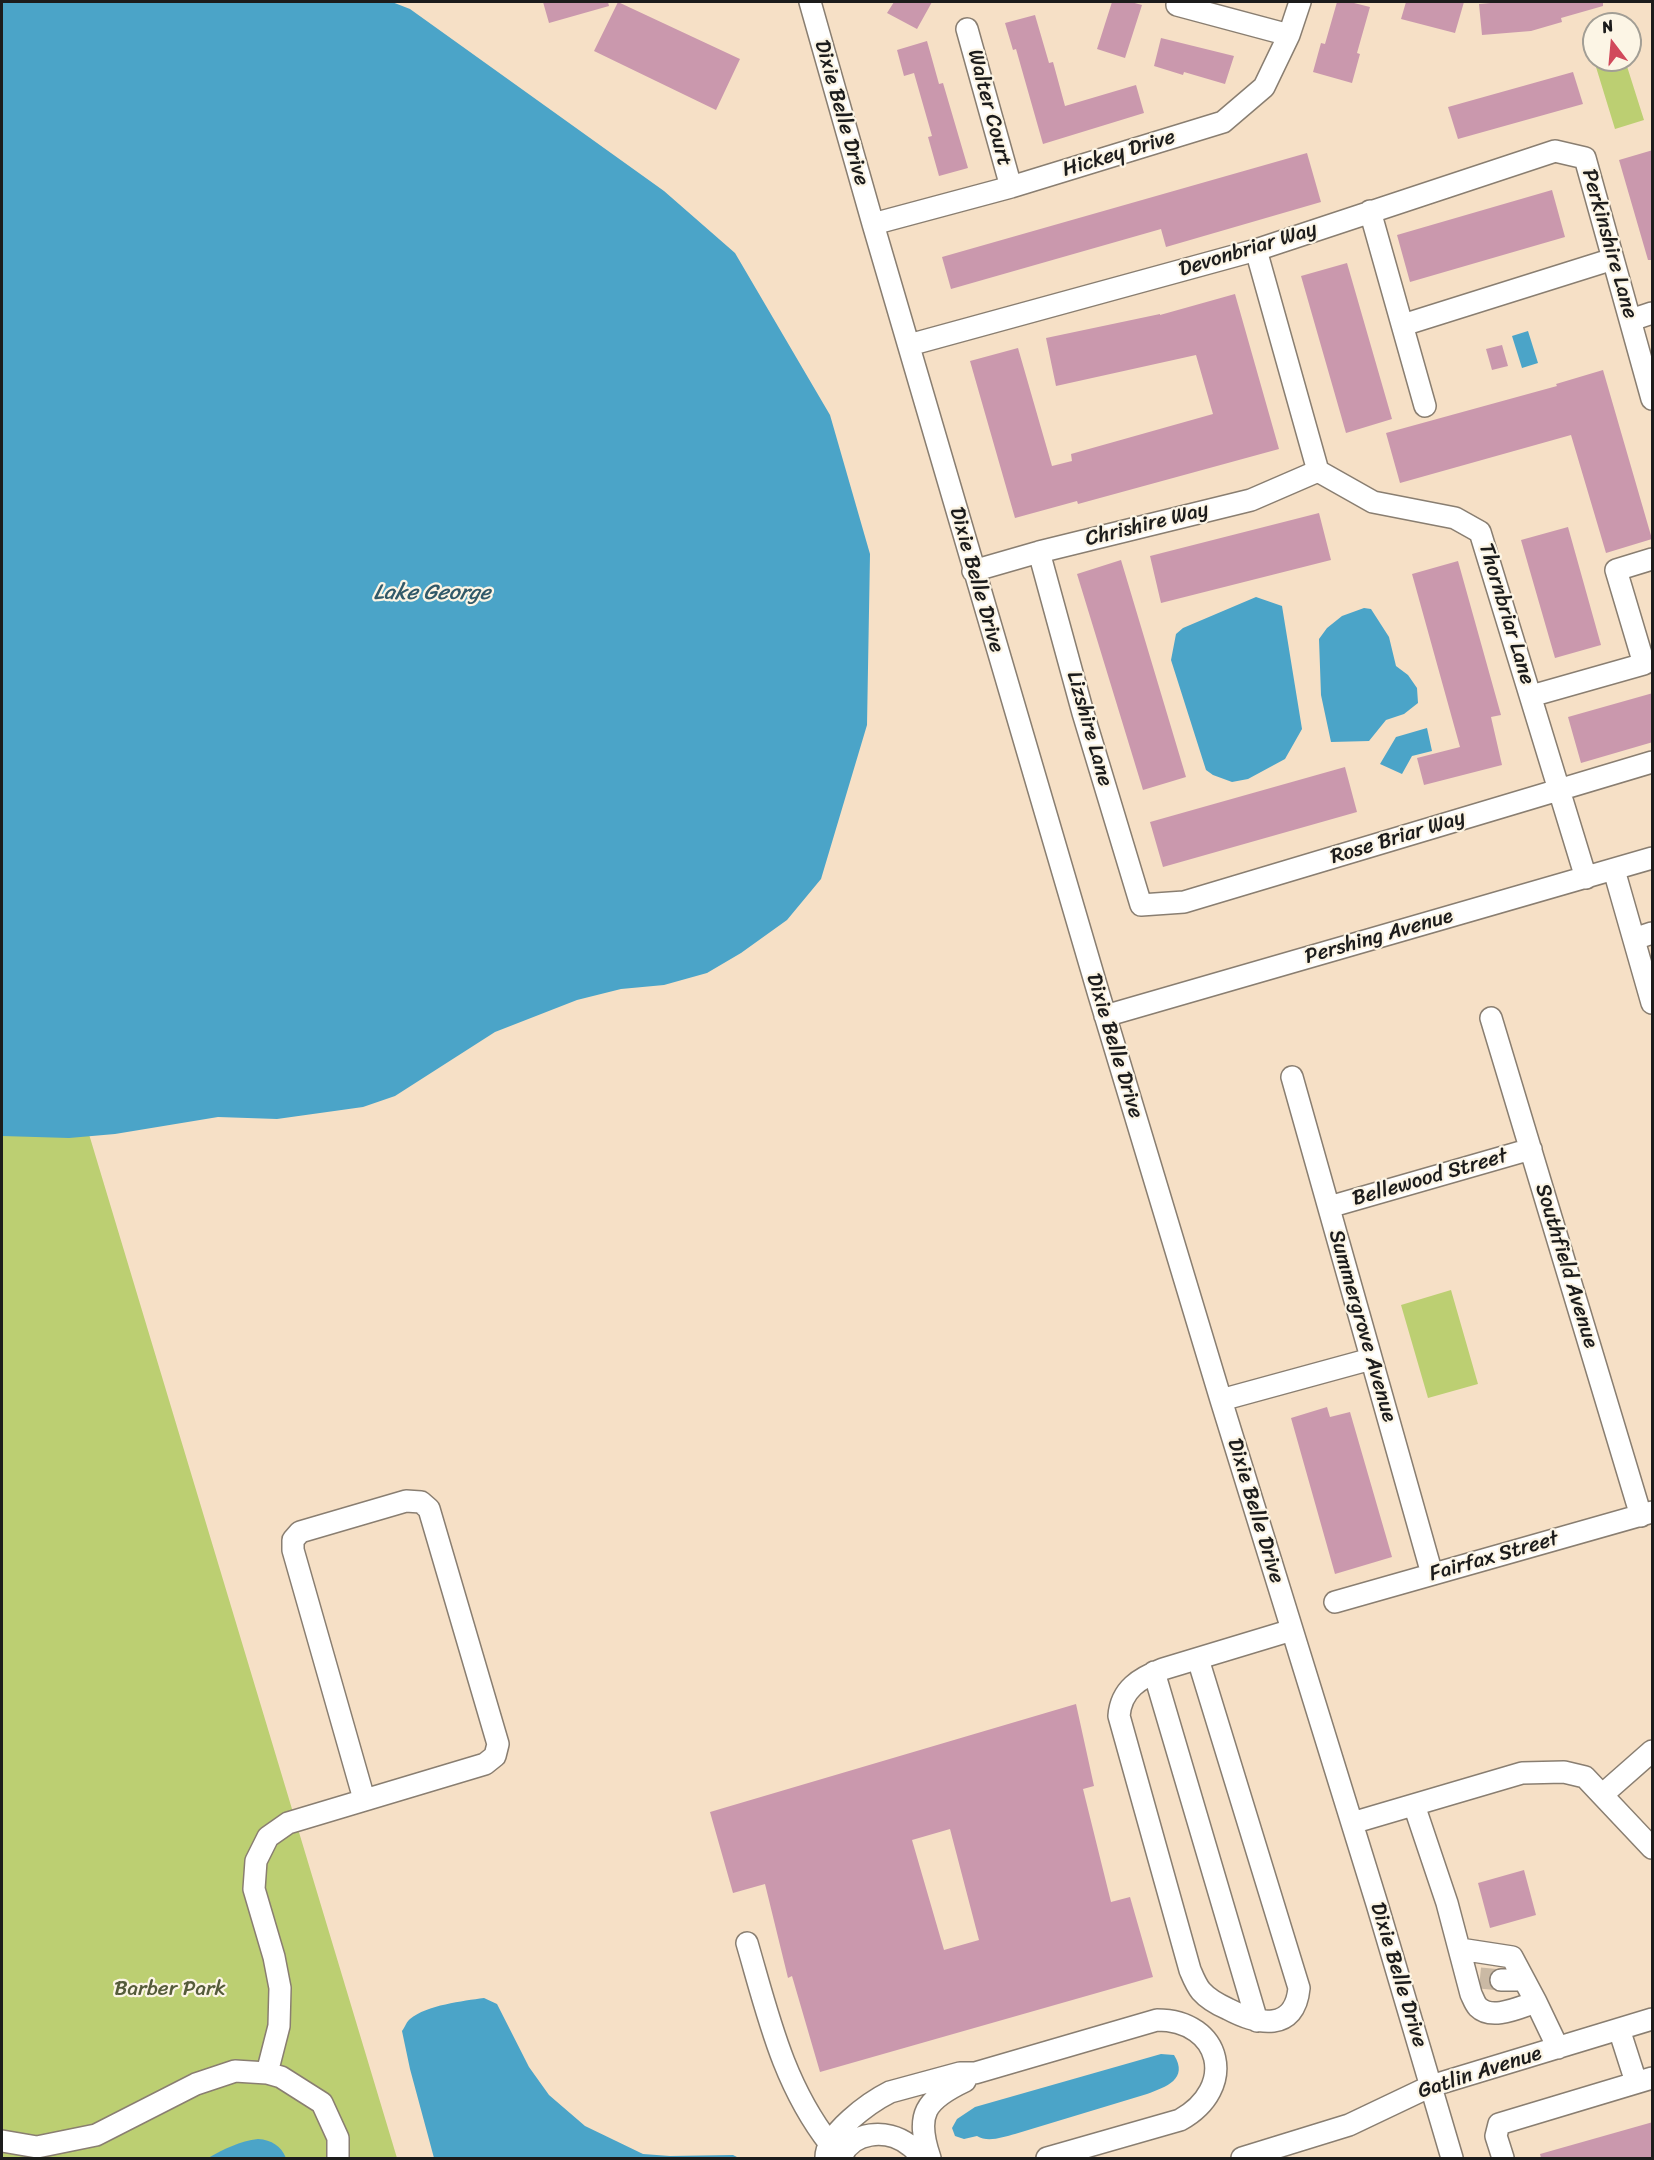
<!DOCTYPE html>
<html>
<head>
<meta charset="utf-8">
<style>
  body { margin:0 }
  #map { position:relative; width:1654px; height:2160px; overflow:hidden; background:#f6e0c6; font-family:Sriracha,sans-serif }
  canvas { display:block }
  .frame { position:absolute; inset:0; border:3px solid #1c1c1c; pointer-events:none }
  .north { position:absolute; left:1582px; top:12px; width:60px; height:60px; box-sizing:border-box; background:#fcf5e5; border:2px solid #a29e95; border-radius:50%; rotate:344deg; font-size:16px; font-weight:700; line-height:24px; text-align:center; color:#1c1c1c }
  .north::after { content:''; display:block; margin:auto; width:21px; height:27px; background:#d1495b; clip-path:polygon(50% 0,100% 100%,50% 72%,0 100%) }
</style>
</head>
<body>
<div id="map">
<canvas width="1654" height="2160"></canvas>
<div class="frame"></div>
<div class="north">N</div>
</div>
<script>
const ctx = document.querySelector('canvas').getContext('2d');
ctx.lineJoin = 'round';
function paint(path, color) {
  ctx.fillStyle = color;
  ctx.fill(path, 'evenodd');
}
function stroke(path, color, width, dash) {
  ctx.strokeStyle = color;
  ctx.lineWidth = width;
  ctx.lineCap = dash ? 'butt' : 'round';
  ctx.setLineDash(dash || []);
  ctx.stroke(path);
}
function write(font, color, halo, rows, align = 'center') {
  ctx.font = font + ' Sriracha,sans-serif';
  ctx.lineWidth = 4.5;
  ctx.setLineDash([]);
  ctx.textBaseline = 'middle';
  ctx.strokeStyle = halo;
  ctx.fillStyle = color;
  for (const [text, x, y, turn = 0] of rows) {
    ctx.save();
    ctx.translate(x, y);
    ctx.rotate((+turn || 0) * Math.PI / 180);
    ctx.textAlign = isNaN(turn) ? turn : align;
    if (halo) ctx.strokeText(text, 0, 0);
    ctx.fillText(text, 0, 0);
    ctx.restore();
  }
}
paint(new Path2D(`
  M1619,60h6l19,60 -29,9 -19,-62z
  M2,845l395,1313h-395z
  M1451,1290l27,94 -50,14 -27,-93z`), '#bccf72');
paint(new Path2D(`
  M2,2h390l18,7 254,182 71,62 95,162 40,139 -3,171 -46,154 -34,41 -46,33 -34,20 -43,12 -43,4 -44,11 -82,32 -100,64 -32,11 -86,12 -59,-2 -103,17 -46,4 -67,-2z
  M1528,331l10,32 -16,5 -10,-32z
  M1256,597l26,9 20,123 -17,30 -37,20 -16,3 -19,-7 -7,-5 -35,-110 5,-26 7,-6z
  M1364,608l7,1 18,28 7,29 12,9 9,13 1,15 -14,11 -18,6 -17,21 -38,1 -10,-47 -2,-56 8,-11 15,-12z
  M1427,728l5,23 -20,5 -10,18 -22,-10 16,-27z
  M484,1998l13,6 32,63 20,28 36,31 58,28 27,2 63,-1 6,3h-305l-24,-89 -8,-38c3,-4 5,-10 8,-12 17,-14 53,-18 74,-21z
  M1161,2054l13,1c15,24 -8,32 -27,39l-132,40c-12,3 -27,9 -38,2l-13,3 -9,-3 -3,-8 5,-9 18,-12z
  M258,2139c14,1 23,7 28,19h-78c16,-9 32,-17 50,-19z`), '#4ba4c8');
paint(new Path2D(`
  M543,2h65l1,4 -60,17z
  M618,2l122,57 -24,51 -122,-59z
  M894,2h38l-15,27 -30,-16z
  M1112,2h19l11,3 -17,53 -28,-9z
  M1337,2h13l20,5 -13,46 3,1 -8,29 -39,-11 8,-29 4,1z
  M1406,2h58l-9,31 -54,-14z
  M1502,2h101v4l-42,12 1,4 -31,9 -49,4 -3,-31z
  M1035,15l14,48 4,-1 12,44 71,-21 8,28 -101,31 -27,-95 -3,1 -8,-27z
  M1161,38l73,18 -9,28 -41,-12 -1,3 -29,-9z
  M927,41l12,43 4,-1 25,85 -29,8 -11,-39 4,-1 -18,-63 -10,3 -7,-26z
  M1573,72l10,32 -125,35 -10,-32z
  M1653,150v110h-5l-29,-100z
  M1307,153l14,49 -155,45 -5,-18 -210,60 -9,-32z
  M1552,190l13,47 -155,45 -13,-47z
  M1347,263l45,156 -46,14 -45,-157z
  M1235,294l44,155 -201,55 -1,-3 -62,17 -45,-157 48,-13 34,118 20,-5 -1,-7 142,-40 -17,-59 -140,31 -10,-48 114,-24v1z
  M1502,345l6,21 -16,4 -6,-21z
  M1603,370l49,169 -46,14 -35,-118 -171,48 -14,-50 171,-47 -1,-2z
  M1319,513l12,47 -170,43 -11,-47z
  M1568,527l33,118 -46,13 -34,-118z
  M1121,560l65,217 -43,13 -66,-216z
  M1458,561l43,154 -10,2 11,48 -78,20 -7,-27 43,-11 -48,-173z
  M1653,693v49l-72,21 -13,-46z
  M1345,767l12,45 -194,55 -13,-45z
  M1327,1407l3,10 20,-5 42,145 -57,17 -44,-156z
  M1076,1704l18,82 -11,3 28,113 19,-5 23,80 -333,95 -28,-96 -4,2 -23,-94 -32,9 -23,-81zM950,1829l29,111 -35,10 -32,-110z
  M1524,1870l12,45 -46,13 -12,-45z
  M1653,2122v36h-112l-1,-4z`), '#ca98ad');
stroke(new Path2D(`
  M1480,1978l21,2`), '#cab9a4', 21, [21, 10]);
const minor = new Path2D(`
  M810,2l63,222 226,771 122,405 156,504 75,254
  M1177,5l112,30
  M967,29l44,158
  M1370,211l55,195
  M873,224l138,-37 212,-65 41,-35 25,-52 11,-33
  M1256,250l62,221 55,31 82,16 25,14 106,346
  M1631,320l21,-7
  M1403,325l210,-66
  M909,345l347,-95 299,-99 30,7 67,241
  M1039,552l44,161 58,192 43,-3 468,-140
  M973,571l66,-19 212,-52 67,-29
  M1531,696l113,-32 -28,-94 36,-11
  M1614,870l38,133
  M1634,939l18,-6
  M1105,1016l547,-158
  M1491,1018l150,498
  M1292,1077l140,497
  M1329,1207l202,-58
  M1221,1400l150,-41
  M1335,1602l317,-90
  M1198,1659l101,329c-4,44 -41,37 -71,21 -9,-4 -20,-10 -27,-18 -5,-6 -8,-14 -11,-21l-71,-254c2,-27 21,-38 44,-47l129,-39
  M1154,1672l103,349
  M1602,1795l50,-44
  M1414,1805l33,98 24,91c2,4 4,10 7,13 14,14 42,0 58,-5l22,46
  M1352,1823l170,-50 42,-1 21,5 67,71
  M747,1943c21,72 36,141 83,201
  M1460,1949l52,8 24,45
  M1501,1980h23
  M1619,2029l17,53
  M267,2073l12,-47 1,-38 -6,-31 -20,-68 2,-28 12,-24 20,-14 197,-59 10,-8 3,-12 -69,-235 -8,-7 -15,-1 -106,31 -7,8v10l71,249
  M2,2141l35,6 59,-12 100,-51 39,-13 32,2 14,4 41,26 16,35v20
  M826,2158c-1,-24 44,-56 64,-66l70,-19h15l182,-53c65,0 81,68 23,100l-133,38
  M841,2158c10,-27 46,-30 68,-13 5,3 9,9 13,13
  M930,2158c-15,-44 -5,-58 35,-77
  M1242,2158l107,-33 82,-39 221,-67
  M1503,2158l-7,-22 3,-12 153,-46`);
stroke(minor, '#897e71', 24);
stroke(minor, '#fff', 21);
write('21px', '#1c1c1c', '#fcf5e5', [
  ["Walter Court",989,108,75],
  ["Dixie Belle Drive",841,113,74],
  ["Hickey Drive",1119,154,-17],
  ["Perkinshire Lane",1609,244,74],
  ["Devonbriar Way",1248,250,-17],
  ["Chrishire Way",1147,525,-14],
  ["Dixie Belle Drive",976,580,74],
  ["Thornbriar Lane",1506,614,73],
  ["Lizshire Lane",1089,729,74],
  ["Rose Briar Way",1398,838,-17],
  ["Pershing Avenue",1379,937,-16],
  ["Dixie Belle Drive",1114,1046,73],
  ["Bellewood Street",1430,1178,-16],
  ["Southfield Avenue",1566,1266,73],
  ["Summergrove Avenue",1362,1326,74],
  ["Dixie Belle Drive",1255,1511,73],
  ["Fairfax Street",1494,1557,-16],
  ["Dixie Belle Drive",1398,1975,73],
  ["Gatlin Avenue",1480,2073,-18]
]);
write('21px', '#545b3a', '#fcf5e5', [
  ["Barber Park",170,1990]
]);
write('italic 22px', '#315969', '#fcf5e5', [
  ["Lake George",432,593]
]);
</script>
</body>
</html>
